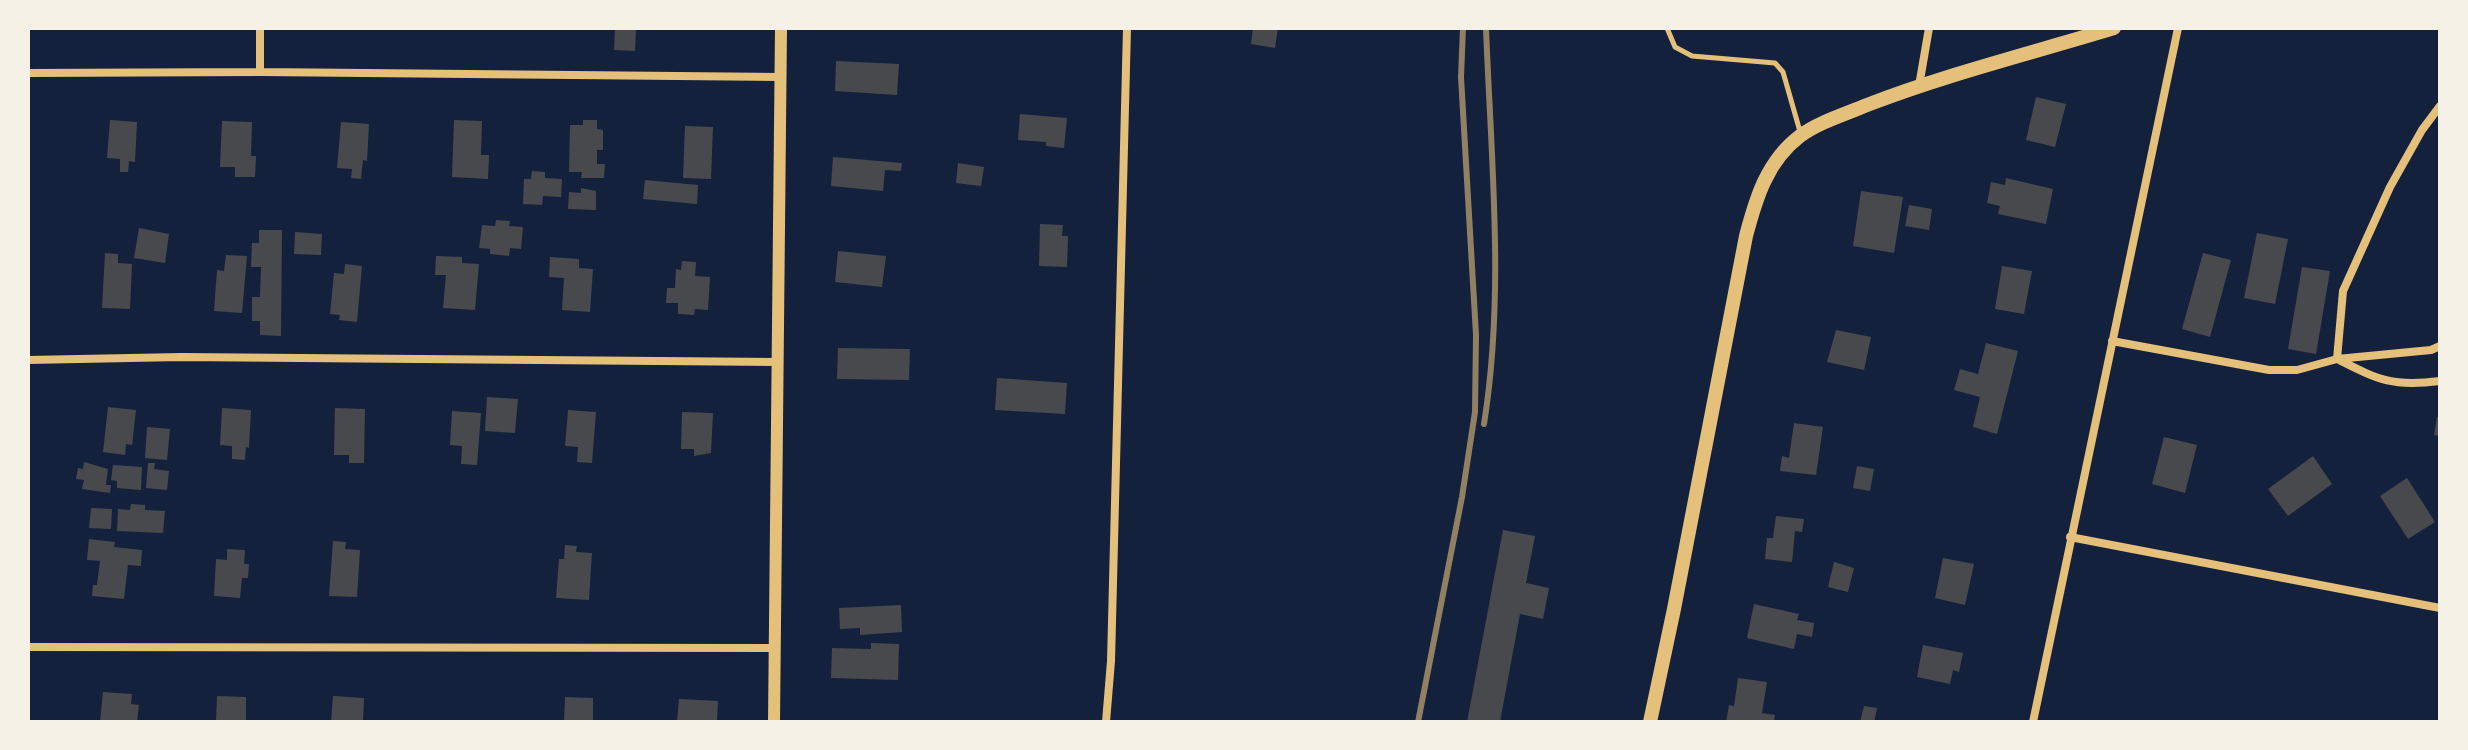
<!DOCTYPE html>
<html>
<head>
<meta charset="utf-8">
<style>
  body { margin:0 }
  #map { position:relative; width:2468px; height:750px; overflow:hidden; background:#14213d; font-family:Signika,sans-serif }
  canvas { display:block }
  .frame { position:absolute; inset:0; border:30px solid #f6f1e7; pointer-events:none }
</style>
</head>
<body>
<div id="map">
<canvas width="2468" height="750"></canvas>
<div class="frame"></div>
</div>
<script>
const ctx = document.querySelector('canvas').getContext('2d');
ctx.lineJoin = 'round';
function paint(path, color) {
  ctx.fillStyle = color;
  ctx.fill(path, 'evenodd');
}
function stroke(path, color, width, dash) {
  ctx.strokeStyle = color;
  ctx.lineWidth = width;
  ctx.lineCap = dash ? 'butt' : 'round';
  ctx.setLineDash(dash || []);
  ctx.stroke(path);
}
paint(new Path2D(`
  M615,28h21l-1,23 -21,-1z
  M1253,28h25l-3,20 -24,-4z
  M836,61l63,3 -2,31 -62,-4z
  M2036,97l30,7 -11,43 -29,-7z
  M1020,114l47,4 -3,30 -18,-2v-4l-28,-2z
  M110,120l27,2 -2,40 -6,-1 -1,11h-8v-13l-13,-1z
  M454,120l28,1 -1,34h8l-1,24 -36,-2z
  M583,120h14v9l6,1v20h-6v14h8l-1,14h-23l1,-6h-13l1,-47h13z
  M222,121l30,1 -1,34h5l-1,21h-20v-10h-15z
  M341,122l28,2 -2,37 -4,-1 -2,19 -10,-1 1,-9 -15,-1z
  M685,126l28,1 -2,52 -28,-1z
  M833,157l69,6 -1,8 -16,-1 -2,21 -52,-5z
  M958,163l26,4 -3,19 -25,-3z
  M532,171l13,1v6l17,1 -1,18 -18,-1 -1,9 -19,-1 1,-25h7z
  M2006,178l47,11 -7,35 -48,-10 2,-8 -13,-3 4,-21 14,3z
  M645,180l53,5 -1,19 -54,-5z
  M581,188l15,3v19l-28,-1 1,-17 12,1z
  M1861,191l42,6 -9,56 -41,-7z
  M1909,205l23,4 -3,21 -24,-4z
  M496,220l14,1 -1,5 14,1 -2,22 -11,-1 -1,8 -19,-2v-5l-11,-1 3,-23 13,1z
  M1040,224l23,1 -1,11h6l-1,31 -28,-1z
  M139,228l30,6 -4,29 -31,-5z
  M259,230h23l-1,106 -21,-1v-14h-8v-24h8l1,-30h-10l1,-24h7z
  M295,232l27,2 -1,21 -27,-1z
  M2257,233l31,6 -13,65 -31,-6z
  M838,251l48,5 -4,31 -47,-5z
  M105,253l13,1v9l14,1 -2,45 -28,-1z
  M2203,253l28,7 -21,77 -28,-8z
  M226,255l21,1 -5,57 -28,-2 3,-41 7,1z
  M436,256l26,1v6l17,1 -4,46 -32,-2 3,-33h-11z
  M550,257l29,2v9l14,1 -3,43 -28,-2 2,-32 -15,-1z
  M682,261l14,1 -1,14 15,1 -2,33 -13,-1 -1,6 -16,-1v-11h-12l1,-15h8l1,-19 5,1z
  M345,264l17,2 -5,56 -18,-2 1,-5 -10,-1 4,-41 10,1z
  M2002,266l30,5 -8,43 -29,-5z
  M2302,267l28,4 -14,83 -28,-5z
  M1836,330l35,7 -7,33 -37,-8z
  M1986,343l32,8 -21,83 -24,-7 7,-30 -26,-7 6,-21 18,5z
  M838,348l72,1 -1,31 -72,-1z
  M997,378l70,5 -2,31 -70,-4z
  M487,397l31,2 -3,34 -30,-2z
  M108,407l28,3 -4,35 -6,-1 -1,11 -22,-3z
  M222,408l29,2 -2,38 -3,-1 -1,13 -13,-1v-13l-12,-1z
  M335,408l30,1 -1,54h-15v-8h-15z
  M568,410l28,2 -4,51 -15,-1 1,-15 -13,-1z
  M452,411l29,2 -4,52 -16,-1 1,-18 -12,-1z
  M682,412l31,1 -2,40 -17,3v-7h-13z
  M2437,417h3v19l-6,-1z
  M1794,423l29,4 -7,48 -36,-4 2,-15 7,2z
  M147,427l23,2 -3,31 -22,-2z
  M2164,437l33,8 -12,48 -33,-9z
  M2313,456l19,28 -44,32 -20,-27z
  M84,462l24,7 -2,16h5l-1,8 -28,-4 2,-9 -8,-1 2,-11 5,1z
  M148,463h7l-1,6 15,2 -2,19 -21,-2z
  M113,465l29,2 -1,23 -24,-2v-7l-6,-1z
  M1857,466l17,3 -4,22 -17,-3z
  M2407,478l28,44 -27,17 -28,-43z
  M131,504l14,1v5l20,1 -2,22 -46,-2 1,-22 12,1z
  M91,508l21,1 -1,20 -22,-1z
  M1776,516l28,3 -2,13 -7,-1 -3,31 -27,-3 2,-21h6z
  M1503,530l32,6 -9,47 23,5 -6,31 -23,-5 -20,108h-33z
  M89,539l26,3 -1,5 28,3 -1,16 -13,-1 -4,34 -32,-3 1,-11h4l3,-24 -13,-1z
  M333,541l13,1 -1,7 15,1 -3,47 -28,-1z
  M565,545l12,1 -1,6 16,1 -3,47 -33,-2 3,-39h5z
  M227,549l18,1 -1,14h5l-1,14h-6l-2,20 -26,-2 2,-37 11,1z
  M1943,558l31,6 -9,41 -30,-7z
  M1834,562l20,6 -6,24 -20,-5z
  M1754,604l45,10 -2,6 17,3 -2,14 -15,-3 -3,15 -47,-11z
  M901,605l1,27 -42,3v-7l-20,1 -1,-21z
  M871,643l28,1 -1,36 -67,-2 1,-30 39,1z
  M1923,645l40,8 -4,19 -6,-2 -3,14 -33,-7z
  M1738,678l29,4 -5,31 13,2 -1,7h-48l3,-17 5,1z
  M103,692l29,2 -1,10 8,1 -2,17h-37z
  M217,696l29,1v25h-30z
  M333,696l31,2 -1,24h-32z
  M565,697l28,1v24h-29z
  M679,699l39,2 -1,20 -40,1z
  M1864,706l13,2 -3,14h-14z`), '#48494c');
stroke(new Path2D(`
  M1667,28l8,19 17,9 83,7 8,9 18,63`), '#e5c07b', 5);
stroke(new Path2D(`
  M260,72v-44
  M28,73l232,-1 521,5
  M1919,86l10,-58
  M2440,106l-18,24 -32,57 -47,104 -6,68c42,21 54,28 103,22
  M2112,341l157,29h28l40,-11 94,-9 9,-4
  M28,360l153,-3 596,5
  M2070,537l370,71
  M28,647l746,1
  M1106,722l5,-61 16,-633
  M2033,722l145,-694`), '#e5c07b', 8);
stroke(new Path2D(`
  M774,722l7,-694`), '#e5c07b', 12);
stroke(new Path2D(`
  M1650,722l24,-113 72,-373c10,-38 21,-75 54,-100 19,-14 46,-22 67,-31 80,-31 165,-52 247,-77`), '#e5c07b', 14);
stroke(new Path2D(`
  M1484,424c21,-131 7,-264 2,-396
  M1418,722l44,-225 13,-85 1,-77 -15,-258 2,-49`), '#918062', 6);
</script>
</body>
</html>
